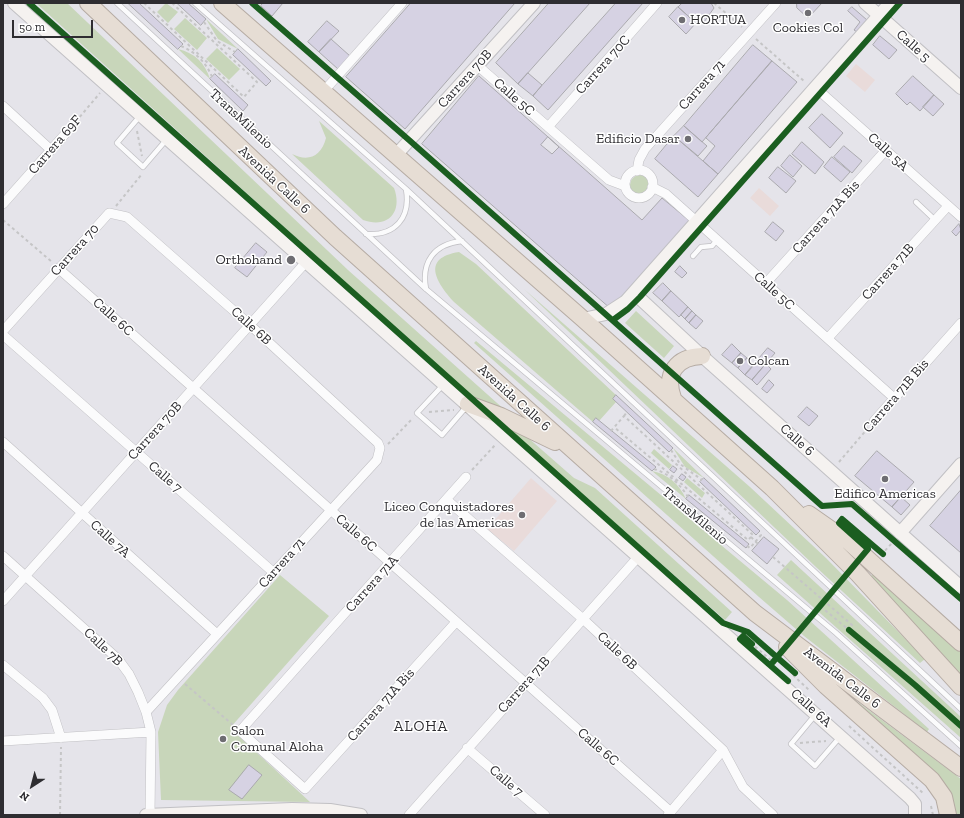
<!DOCTYPE html>
<html>
<head>
<meta charset="utf-8">
<style>
  body { margin:0 }
  #map { position:relative; width:964px; height:818px; overflow:hidden; background:#e5e4ea; font-family:"Zilla Slab",serif }
  canvas { display:block }
  .frame { position:absolute; inset:0; border:4px solid #2e2d31; pointer-events:none }
  .north { position:absolute; left:12px; top:766px; width:40px; height:40px; -webkit-text-stroke:3px #fff; paint-order:stroke; rotate:216deg; font-size:11px; font-weight:700; line-height:16px; text-align:center; color:#2e2d31 }
  .north::after { content:''; display:block; margin:auto; width:14px; height:18px; background:#2e2d31; clip-path:polygon(50% 0,100% 100%,50% 72%,0 100%) }
  .scale { position:absolute; left:12px; top:20px; width:81px; height:18px; box-sizing:border-box; border:2px solid #2e2d31; border-top:0; padding-left:5px; font-size:12px; line-height:14px; white-space:nowrap; color:#2e2d31; -webkit-text-stroke:3px #fff; paint-order:stroke }
</style>
</head>
<body>
<div id="map">
<canvas width="964" height="818"></canvas>
<div class="frame"></div>
<div class="north">N</div>
<div class="scale">50 m</div>
</div>
<script>
const ctx = document.querySelector('canvas').getContext('2d');
ctx.lineJoin = 'round';
function paint(path, color) {
  ctx.fillStyle = color;
  ctx.fill(path, 'evenodd');
}
function stroke(path, color, width, dash) {
  ctx.strokeStyle = color;
  ctx.lineWidth = width;
  ctx.lineCap = dash ? 'butt' : 'round';
  ctx.setLineDash(dash || []);
  ctx.stroke(path);
}
function write(font, color, halo, rows, align = 'center') {
  ctx.font = font + ' "Zilla Slab",serif';
  ctx.lineWidth = 3;
  ctx.setLineDash([]);
  ctx.textBaseline = 'middle';
  ctx.strokeStyle = halo;
  ctx.fillStyle = color;
  for (const [text, x, y, turn = 0] of rows) {
    ctx.save();
    ctx.translate(x, y);
    ctx.rotate((+turn || 0) * Math.PI / 180);
    ctx.textAlign = isNaN(turn) ? turn : align;
    if (halo) ctx.strokeText(text, 0, 0);
    ctx.fillText(text, 0, 0);
    ctx.restore();
  }
}
paint(new Path2D(`
  M856,64l19,16 -10,12 -19,-16z
  M759,188l20,18 -9,10 -20,-18z
  M531,478l26,23 -43,50 -27,-22z`), '#e9dbda');
paint(new Path2D(`
  M36,3h31l281,267 158,141 -28,-9z
  M166,3l12,9 -10,11 -11,-11z
  M185,18l22,20 -10,12 -23,-21z
  M206,19l32,30 -20,-10z
  M217,48l23,21 -11,11 -23,-21z
  M178,49c17,4 27,14 32,30z
  M319,121l75,67c9,24 -6,41 -31,32l-71,-66c16,8 29,3 34,-16z
  M630 185a10 10 0 1 1 20 0a10 10 0 1 1-20 0Z
  M459,252l17,12 140,131 -3,4 3,3 -17,19 -3,-3 -3,4 -139,-120c-18,-20 -33,-44 5,-50z
  M524,289l226,198 76,71 99,101 -5,4 -103,-95z
  M636,311l38,35 -10,12 -39,-35z
  M476,341l311,259 142,129 -2,3 -123,-96 -45,-39 -285,-254z
  M502,423l16,6 56,49 21,10 137,124 -7,8z
  M673,448l31,30 -19,-11z
  M654,449l18,16 -3,4 -18,-16z
  M652,471c16,3 27,13 34,28z
  M687,478l18,15 -3,5 -18,-16z
  M791,560l170,157v21l-184,-163z
  M875,572l86,79v24l-90,-99z
  M280,575l49,41 -99,112 80,74 -149,-2 -3,-68 9,-27 11,-15z
  M839,688l122,91v36h-8z`), '#c8d6ba');
const building = new Path2D(`
  M128,3h11l44,41 -5,5z
  M177,3h11l18,16 -5,6z
  M263,3h20l-11,13 -11,-10z
  M411,3h104l-110,126 -59,-52z
  M549,3h41l-72,81 -22,-21z
  M616,3h27l-95,107 -15,-14z
  M680,3h31l3,5 -10,14 -4,-4 -4,5 -18,-16 3,-3z
  M797,3h25l-14,15 -11,-10z
  M678,7l18,16 -10,11 -17,-17z
  M852,7l15,13 -10,12 -3,-2 6,-8 -12,-11z
  M327,21l12,10 -20,21 -11,-10z
  M880,36l17,14 -8,9 -16,-14z
  M331,39l19,17 -12,13 -19,-17z
  M753,45l19,16 -70,81 -18,-16z
  M238,49l33,32 -5,5 -33,-31z
  M772,61l25,21 -79,92 -15,-13 12,-15 -9,-8z
  M528,73l14,12 -9,11 -15,-12z
  M215,74l33,31 -5,6 -33,-32z
  M479,76l163,144 20,-22 29,24 -80,87 -189,-165z
  M913,76l21,19 -14,16 -10,-9 -3,3 -11,-11z
  M934,95l10,9 -11,12 -10,-9z
  M822,114l21,19 -13,15 -21,-20z
  M684,126l23,20 -9,10 -24,-20z
  M674,136l44,38 -20,23 -43,-38z
  M548,137l11,10 -7,7 -11,-9z
  M802,142l22,20 -9,12 -23,-20z
  M844,146l18,15 -10,12 -18,-16z
  M790,155l12,11 -9,11 -12,-11z
  M832,157l18,15 -9,10 -17,-15z
  M778,167l18,14 -10,12 -17,-15z
  M773,222l11,9 -8,10 -11,-9z
  M959,224l2,6 -5,6 -4,-4z
  M256,243l11,9 -20,25 -12,-9z
  M680,266l7,7 -5,5 -7,-6z
  M663,283l8,8 -9,10 -9,-8z
  M671,291l17,16 -9,10 -17,-16z
  M688,307l4,4 -7,8 -4,-4z
  M692,311l4,4 -7,8 -4,-4z
  M696,315l7,6 -7,8 -7,-6z
  M732,344l9,9 -9,10 -10,-8z
  M768,348l7,5 -23,27 -7,-5z
  M741,353l6,5 -9,10 -6,-5z
  M747,358l7,7 -9,10 -7,-7z
  M766,364l5,5 -14,16 -5,-5z
  M769,380l5,5 -7,8 -5,-4z
  M616,395l57,53 -4,4 -56,-53z
  M807,407l11,9 -9,10 -11,-9z
  M596,418l60,49 -4,4 -59,-49z
  M877,451l37,31 -22,25 -37,-31z
  M673,466l4,3 -3,4 -4,-3z
  M682,474l4,3 -3,4 -4,-3z
  M704,478l56,53 -4,4 -56,-53z
  M961,490v63l-31,-27z
  M689,495l60,49 -3,4 -60,-49z
  M901,497l9,8 -9,10 -9,-8z
  M764,537l15,12 -12,15 -15,-13z
  M249,765l13,10 -20,24 -13,-9z`);
paint(building, '#d6d2e3');
stroke(building, '#aaa9ae', 1);
const lane = new Path2D(`
  M117,3l309,286 410,344 125,113
  M195,3l211,186 555,520
  M140,116l-23,27 26,24 24,-28
  M916,202l19,18
  M366,234c29,2 45,-16 40,-45
  M693,256l8,-9 11,-1 5,-6
  M426,289c-5,-27 8,-45 36,-48
  M443,385l-26,28 25,22 25,-29
  M816,714l-25,30 24,22 25,-29`);
const street = new Path2D(`
  M477,65l132,115 16,6
  M816,88l145,129
  M324,91l78,-88
  M3,106l48,44
  M548,127l109,-124
  M625 184a14 14 0 1 1 28 0a14 14 0 1 1-28 0Z
  M637,171l2,-11 6,-11 131,-146
  M652,187l14,7 228,204
  M3,204l63,-71
  M58,268l613,544
  M766,283l120,-133
  M3,331l106,-118 18,4 123,108 128,118 2,5 -3,12 -231,252
  M3,335l270,237
  M828,338l120,-132
  M874,421l87,-98
  M3,442l214,192
  M447,500l136,119 140,131 20,37 30,28
  M3,556l115,103 11,15 9,18 8,20 5,20 -1,83
  M3,601l303,-339
  M456,622l-151,167 -65,-58 226,-254
  M3,665l40,33 9,12 9,28
  M3,741l148,-9
  M467,748l78,67
  M409,815l230,-259
  M668,815l55,-65`);
const secondary = new Path2D(`
  M14,3l896,795 5,6v11
  M865,3l96,85
  M396,155l138,-152
  M634,293l68,63 259,231
  M583,319l23,-5 20,-13 264,-298
  M900,533l61,-69
  M146,815l146,-6 38,1 31,5`);
const highway = new Path2D(`
  M88,3l247,234 420,376 206,155
  M222,3l361,316 189,169 86,86 103,113
  M673,398c-9,-25 4,-41 29,-42
  M468,404l33,12 54,26
  M809,514l40,28 112,101
  M787,647l39,39 106,94 12,17 4,18`);
stroke(lane, '#c1c0c4', 6);
stroke(street, '#c1c0c4', 10);
stroke(secondary, '#c1c0c4', 14);
stroke(highway, '#b5aba3', 18);
stroke(new Path2D(`
  M144,3l100,94 13,-15 -85,-79
  M714,3l28,24
  M204,22l13,19 18,11
  M756,39l49,43
  M181,46c14,6 25,16 31,31
  M72,126l28,-33
  M137,131l5,25
  M116,206l26,-32
  M3,220l49,42
  M429,412l25,-2
  M624,416l3,-4
  M611,431l13,-15 129,119 -5,5 -134,-113
  M388,444l25,-26
  M671,450l9,14 22,16
  M839,462l29,-34
  M654,469c14,4 26,15 34,28
  M472,470l24,-26
  M751,537l7,7
  M747,546l3,2 11,-13 -3,-2
  M881,555l12,-13
  M773,557l79,68 -3,5 -29,-24
  M793,675l17,16
  M185,684l48,41
  M849,726l75,68
  M800,743l26,-2
  M931,806l2,9
  M60,815l1,-68`), '#c5c5c6', 2, [3, 3]);
stroke(lane, '#fbfbfc', 4.5);
stroke(street, '#fbfbfc', 9);
stroke(secondary, '#f5f2f0', 12);
stroke(highway, '#e6ddd4', 16);
stroke(new Path2D(`
  M788,681l-48,-42 3,-3 30,26 95,-113 -29,-26 3,-4 39,33`), '#c5c5c6', 2, [3, 3]);
stroke(new Path2D(`
  M29,3l694,620 25,9 47,41
  M252,3l157,137 413,366 30,-2 109,95
  M613,320l15,-11 12,-12 260,-294
  M849,630l66,55 46,41
  M752,644l-9,-8 -3,3 48,42
  M773,662l95,-113 -29,-26 3,-4 41,35`), '#1b5e20', 6);
for (const [x, y, r, color] of [
  [808,13,4,"#6e6d72"],
  [682,20,4,"#6e6d72"],
  [688,139,4,"#6e6d72"],
  [291,260,5,"#6e6d72"],
  [740,361,4,"#6e6d72"],
  [885,479,4,"#6e6d72"],
  [522,515,4,"#6e6d72"],
  [223,739,4,"#6e6d72"]
]) {
  const dot = new Path2D();
  dot.arc(x, y, r, 0, 2 * Math.PI);
  ctx.fillStyle = color;
  ctx.fill(dot);
  stroke(dot, '#fff', 1.5);
}
write('14px', '#2e2d31', '#fff', [
  ["HORTUA",690,20],
  ["Cookies Col",808,28,"center"],
  ["Edificio Dasar",680,139,"right"],
  ["Orthohand",282,260,"right"],
  ["Colcan",748,361],
  ["Edifico Americas",885,494,"center"],
  ["Liceo Conquistadores",514,507,"right"],
  ["de las Americas",514,523,"right"],
  ["Salon",231,731],
  ["Comunal Aloha",231,747]
], 'left');
write('14px', '#2e2d31', '#fff', [
  ["Calle 5",913,46,42],
  ["Carrera 70C",603,65,-48],
  ["Carrera 70B",465,79,-48],
  ["Carrera 71",702,85,-48],
  ["Calle 5C",514,97,41],
  ["TransMilenio",241,119,43],
  ["Carrera 69F",55,145,-49],
  ["Calle 5A",888,152,42],
  ["Avenida Calle 6",274,180,43],
  ["Carrera 71A Bis",826,217,-48],
  ["Carrera 70",75,250,-48],
  ["Carrera 71B",888,272,-48],
  ["Calle 5C",774,291,42],
  ["Calle 6C",113,317,42],
  ["Calle 6B",251,326,42],
  ["Carrera 71B Bis",896,396,-49],
  ["Avenida Calle 6",514,398,42],
  ["Carrera 70B",155,431,-48],
  ["Calle 6",797,440,42],
  ["Calle 7",165,477,41],
  ["TransMilenio",695,516,40],
  ["Calle 6C",356,533,41],
  ["Calle 7A",110,539,42],
  ["Carrera 71",282,563,-48],
  ["Carrera 71A",372,584,-48],
  ["Calle 7B",103,647,44],
  ["Calle 6B",617,651,43],
  ["Avenida Calle 6",842,678,37],
  ["Carrera 71B",524,685,-48],
  ["Carrera 71A Bis",381,705,-48],
  ["Calle 6A",811,708,42],
  ["Calle 6C",598,747,41],
  ["Calle 7",506,781,41]
]);
ctx.letterSpacing = '1px';
write('15px', '#2e2d31', '#fff', [
  ["ALOHA",421,727]
]);
ctx.letterSpacing = '0px';
</script>
</body>
</html>
